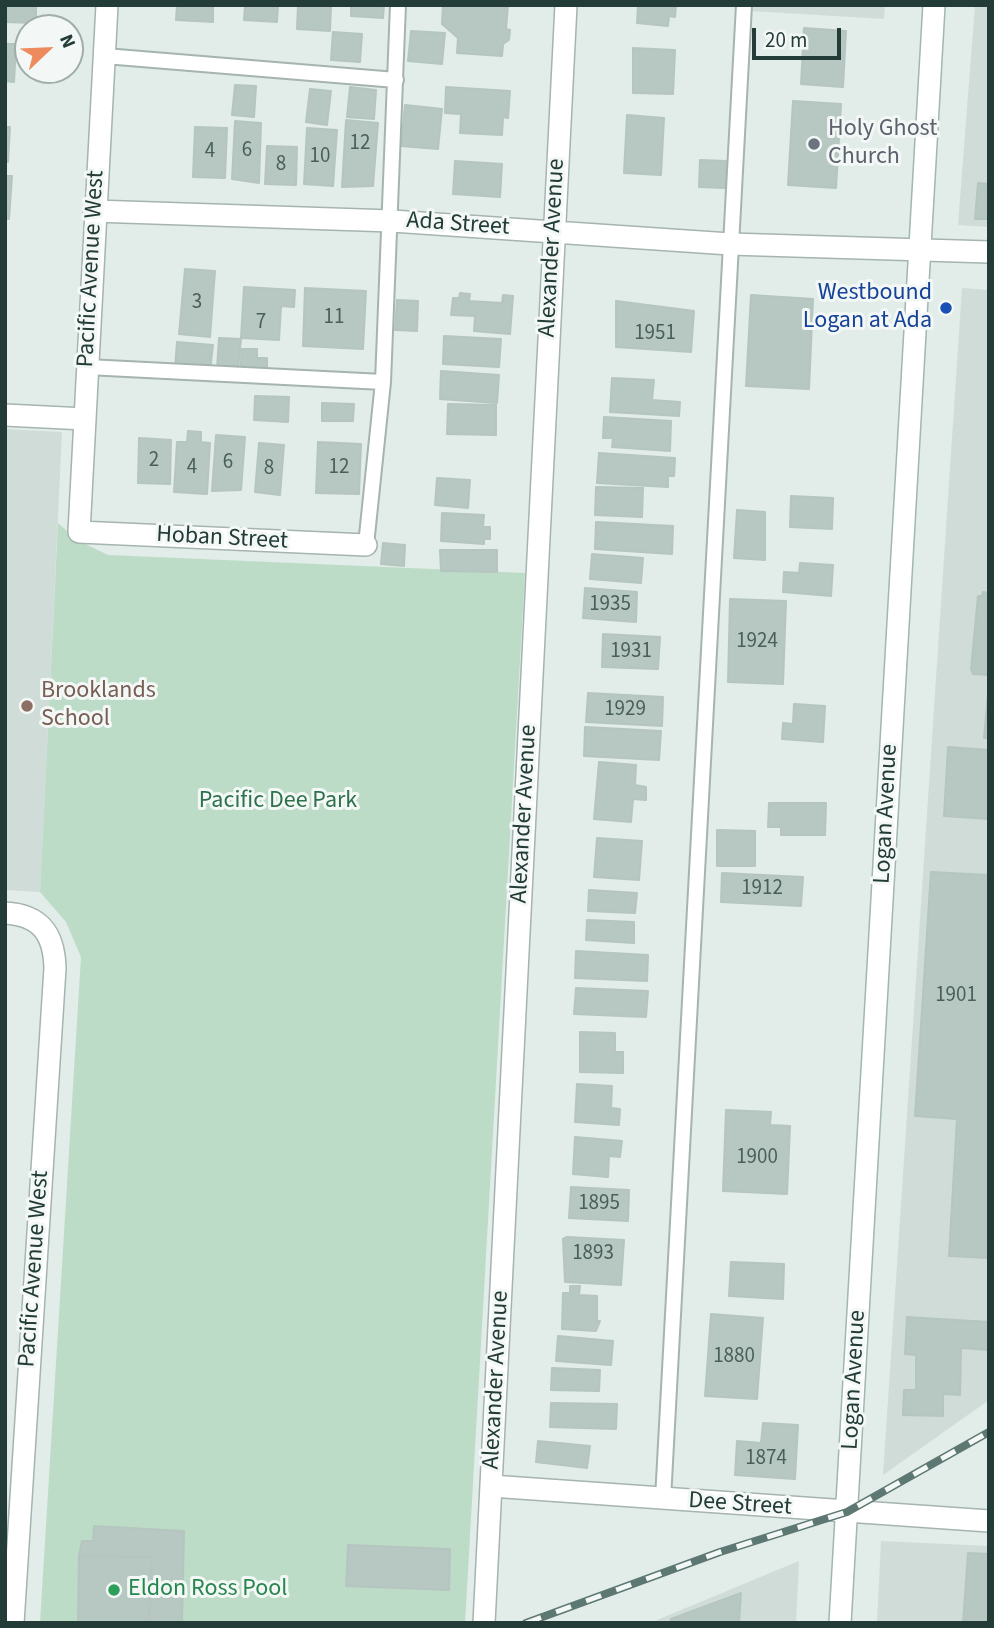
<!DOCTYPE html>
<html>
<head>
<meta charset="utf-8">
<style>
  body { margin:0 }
  #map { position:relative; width:994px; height:1628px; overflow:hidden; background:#e2ece8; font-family:"Source Sans 3",sans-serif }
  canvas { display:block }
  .frame { position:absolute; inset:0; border:7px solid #233c37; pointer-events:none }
  .north { position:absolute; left:14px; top:14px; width:70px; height:70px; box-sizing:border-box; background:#f3f8f6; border:2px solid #a0adaa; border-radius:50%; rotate:67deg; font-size:19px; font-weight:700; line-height:28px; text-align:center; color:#233c37 }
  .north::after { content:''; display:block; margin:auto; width:24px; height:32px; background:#ee8b5e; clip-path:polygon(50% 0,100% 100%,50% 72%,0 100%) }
  .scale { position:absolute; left:752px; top:28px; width:89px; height:32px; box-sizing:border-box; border:4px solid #233c37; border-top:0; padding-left:9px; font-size:21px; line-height:24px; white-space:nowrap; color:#233c37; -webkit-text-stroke:5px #f3f8f6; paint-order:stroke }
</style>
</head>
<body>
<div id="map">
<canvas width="994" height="1628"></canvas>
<div class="frame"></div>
<div class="north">N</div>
<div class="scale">20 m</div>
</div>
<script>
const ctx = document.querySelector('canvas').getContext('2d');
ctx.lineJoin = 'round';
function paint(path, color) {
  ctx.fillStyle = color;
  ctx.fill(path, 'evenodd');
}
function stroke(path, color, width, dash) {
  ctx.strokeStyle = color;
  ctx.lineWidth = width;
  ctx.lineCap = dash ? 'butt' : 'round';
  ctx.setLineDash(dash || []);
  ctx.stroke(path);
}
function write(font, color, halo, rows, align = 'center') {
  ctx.font = font + ' "Source Sans 3",sans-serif';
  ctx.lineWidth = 6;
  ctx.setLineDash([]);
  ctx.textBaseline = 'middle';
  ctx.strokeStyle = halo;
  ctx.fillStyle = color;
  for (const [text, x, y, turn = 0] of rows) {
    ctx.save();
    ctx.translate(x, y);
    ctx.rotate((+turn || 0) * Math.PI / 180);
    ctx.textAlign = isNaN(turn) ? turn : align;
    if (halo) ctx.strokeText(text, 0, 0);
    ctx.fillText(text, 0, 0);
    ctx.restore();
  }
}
paint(new Path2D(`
  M751,5h134l-1,14 -133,-8z
  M975,5h14v222l-31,-2z
  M962,288l27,2v1110l-106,75z
  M5,429l57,3 -22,460 -35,-2z
  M881,1541l108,5v77h-112z
  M799,1561l-3,62h-139v-3z`), '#d0dcd7');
paint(new Path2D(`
  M58,523l19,17 31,15 417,18 -60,1050h-425l41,-666 -15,-35 -26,-30z`), '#bcdcc7');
const building = new Path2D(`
  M5,5h31v18l-31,-1z
  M177,5h36v17l-37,-2z
  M245,5h33l-1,17 -33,-2z
  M298,5h33l-1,26 -33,-2z
  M351,5h33l-1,13 -32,-2z
  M443,5h65l-2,24 4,1 -1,10 -6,4 -1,12 -45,-3 1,-15 -16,-14z
  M638,5h38l-1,12 -6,-1 -1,10 -31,-3z
  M804,28l42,3 -3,56 -42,-3z
  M411,31l34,2 -3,31 -34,-3z
  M333,32l29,2 -2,28 -29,-2z
  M5,44h11l-2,38 -9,-1z
  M633,48l42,2 -2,44 -40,-1z
  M235,85l21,1 -2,31 -22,-2z
  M350,87l26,3 -2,29 -27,-2z
  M446,87l64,4 -2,27 -5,-1 -1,18 -42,-2 1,-19 -16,-1z
  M310,89l21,2 -4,34 -21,-3z
  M793,101l48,3 -5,84 -48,-3z
  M405,105l37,4 -4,40 -37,-3z
  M627,115l37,3 -3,57 -37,-2z
  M346,120l32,3 -5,63 -31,1z
  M235,121l26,2 -2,60 -27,-4z
  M5,127h5l-2,35h-3z
  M195,127l32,1 -2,50 -32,-1z
  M307,128l30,2 -4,56 -29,-2z
  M267,146l30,1 -1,38 -31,-1z
  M700,160l26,1 -1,27 -26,-1z
  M455,161l47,3 -2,33 -47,-3z
  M5,176h7l-3,43 -4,-1z
  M978,183l11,1v35h-14z
  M185,269l30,2 -5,66 -31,-3z
  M244,287l51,3 -1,17 -13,-1 -2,34 -38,-2z
  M305,288l61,3 -3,58 -60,-3z
  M460,293l10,1 -1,7 33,2 1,-8 10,1 -3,38 -36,-3 1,-15 -24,-1 2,-17h6z
  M751,295l62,4 -4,90 -63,-3z
  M397,300l21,1 -1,30 -22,-1z
  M616,301l78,10 -3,41 -75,-5z
  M444,336l57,3 -2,28 -56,-3z
  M219,338l22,1 -3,31 -21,-1z
  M177,342l36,3 -3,26 -35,-3z
  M242,349h15v9h10v14l-27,2z
  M441,371l58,4 -2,28 -57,-4z
  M612,378l42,2 -2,20 28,2 -1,14 -69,-4z
  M255,396l34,1 -1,25 -34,-2z
  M322,403l32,1 -1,17h-31z
  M448,404l48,1v30l-49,-1z
  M604,417l67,4 -1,30 -58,-4 1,-9h-10z
  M188,431l13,1v10l9,1 -3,51 -33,-2 3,-50h10z
  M216,435l29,2 -4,53 -29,1z
  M139,438l32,2 -1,44 -32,-1z
  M318,442l43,2 -2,50 -43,-1z
  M259,443l25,2 -4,50 -25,-3z
  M599,453l76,5 -1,18h-6v11l-71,-4z
  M437,478l33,2 -2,28 -33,-3z
  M596,487l47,1 -1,29 -47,-2z
  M791,496l42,2 -1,31 -42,-2z
  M737,510l28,2v48l-31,-2z
  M442,513l42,2 -1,12h7v12h-6v5l-43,-3z
  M596,522l77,4 -1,28 -77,-5z
  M383,543l22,2 -1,21 -23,-2z
  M440,550h57v22l-56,-1z
  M592,554l51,4 -2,25 -51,-4z
  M800,563l33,2 -2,31 -48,-4 1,-20 15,1z
  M585,588l52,4 -1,30 -53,-4z
  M983,592l6,1v82l-16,-1 -2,-5 7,-73h4z
  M730,599l56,2 -3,83 -55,-2z
  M603,634l57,3 -2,32 -56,-2z
  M989,682v56h-5z
  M588,693l75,4 -1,29 -76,-4z
  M794,704l31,2 -2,36 -41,-3 1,-16 10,1z
  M585,727l76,4 -2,29 -75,-4z
  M948,747l41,3v69l-45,-3z
  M599,762l37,3 -1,20 11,2v13l-13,-1 -2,23 -37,-3z
  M769,803h57l-1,32h-44v-8h-13z
  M717,830l38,1v35h-38z
  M597,838l45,3 -3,39 -45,-3z
  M931,872l58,3v383l-40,-2 8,-137 -42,-3z
  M722,873l81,4 -2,29 -80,-4z
  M589,890l48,3 -2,20 -47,-2z
  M587,920l47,2v21l-48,-3z
  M576,951l72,4 -1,26 -72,-3z
  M576,988l72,3 -2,26 -72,-3z
  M580,1032l35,1v19h8v21l-43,-1z
  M577,1084l35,2 -1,22 9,1 -1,16 -44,-3z
  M726,1110l45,2 -1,13 20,1 -3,68 -64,-3z
  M575,1137l47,4 -2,16 -11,-1 -1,21 -35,-3z
  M571,1187l58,3 -1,31 -59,-3z
  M567,1237l57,3 -3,45 -56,-3 -2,-43z
  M731,1262l53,2 -1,35 -54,-3z
  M570,1286h10l-1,9 18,1v25h3l-4,10 -34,-2 1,-36h7z
  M711,1314l52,4 -6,81 -52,-3z
  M907,1317l82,5v28l-28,-2 -1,47 -17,-1v22l-40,-1 1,-25h12v-35l-11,-1z
  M558,1336l55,5 -2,24 -55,-4z
  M552,1368l48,2 -1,21 -48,-1z
  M551,1403l66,1 -1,25 -66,-2z
  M763,1423l35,2 -3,54 -60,-4 2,-34 24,2z
  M538,1441l52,5 -3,22 -51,-6z
  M94,1526l90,5 -2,92h-33l3,-66 -73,-1 3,-15h11z
  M348,1545l102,4 -1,41 -103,-4z
  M968,1553l21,1v69h-26z
  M79,1556l73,1 -3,66h-71z
  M741,1593l-2,30h-68v-4z`);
paint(building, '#b7c7c1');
stroke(building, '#b5c5bf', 2);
const lane = new Path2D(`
  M105,56l291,24
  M87,367l296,15
  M366,545l17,-163 15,-377
  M663,1499l81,-1494`);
const street = new Path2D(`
  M107,5l-28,527 287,13
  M94,211l298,10 338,23 259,8
  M5,415l80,4
  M5,913c36,2 49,21 50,55l-42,655
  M491,1486l498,35
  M484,1623l82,-1618`);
const secondary = new Path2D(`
  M840,1623l94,-1618`);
stroke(lane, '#a5b4af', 18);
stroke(street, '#a5b4af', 24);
stroke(secondary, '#a1b7b1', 24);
stroke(lane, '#fff', 14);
stroke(street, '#fff', 21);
stroke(secondary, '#fff', 21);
const rail = new Path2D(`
  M526,1623l194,-71 127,-40 142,-80`);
stroke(rail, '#5d7872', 8);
stroke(rail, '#f3f8f6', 5, [16]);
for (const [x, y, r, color] of [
  [814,144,7,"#6b7280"],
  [946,308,7,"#1a4fb4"],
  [27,706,7,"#8d6e63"],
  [114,1590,7,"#2e9e5b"]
]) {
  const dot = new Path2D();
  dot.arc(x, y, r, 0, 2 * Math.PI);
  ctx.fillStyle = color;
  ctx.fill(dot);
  stroke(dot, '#f3f8f6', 2.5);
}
write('21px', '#485f5a', null, [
  ["12",360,144],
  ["6",247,151],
  ["4",210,152],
  ["10",320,157],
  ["8",281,165],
  ["3",197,303],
  ["11",334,318],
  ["7",261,323],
  ["1951",655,334],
  ["2",154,461],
  ["6",228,463],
  ["4",192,468],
  ["12",339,468],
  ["8",269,469],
  ["1935",610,605],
  ["1924",757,642],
  ["1931",631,652],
  ["1929",625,710],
  ["1912",762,889],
  ["1901",956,996],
  ["1900",757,1158],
  ["1895",599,1204],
  ["1893",593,1254],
  ["1880",734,1357],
  ["1874",766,1459]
]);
write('24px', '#5b616d', '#f3f8f6', [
  ["Holy Ghost",828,130],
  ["Church",828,158]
], 'left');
write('24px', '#233c37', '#f3f8f6', [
  ["Ada Street",458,225,4],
  ["Alexander Avenue",553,248,-87],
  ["Pacific Avenue West",92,269,-87],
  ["Hoban Street",222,539,3],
  ["Alexander Avenue",525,814,-87],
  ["Logan Avenue",887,814,-87],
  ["Pacific Avenue West",35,1269,-86],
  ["Alexander Avenue",497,1380,-87],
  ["Logan Avenue",855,1380,-87],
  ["Dee Street",740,1505,4]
]);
write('24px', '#164399', '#f3f8f6', [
  ["Westbound",932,294],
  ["Logan at Ada",932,322]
], 'right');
write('24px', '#785e54', '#f3f8f6', [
  ["Brooklands",41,692],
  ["School",41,720]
], 'left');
write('24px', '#2e724d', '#f3f8f6', [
  ["Pacific Dee Park",278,802]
]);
write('24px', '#27864d', '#f3f8f6', [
  ["Eldon Ross Pool",128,1590]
], 'left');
</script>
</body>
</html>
